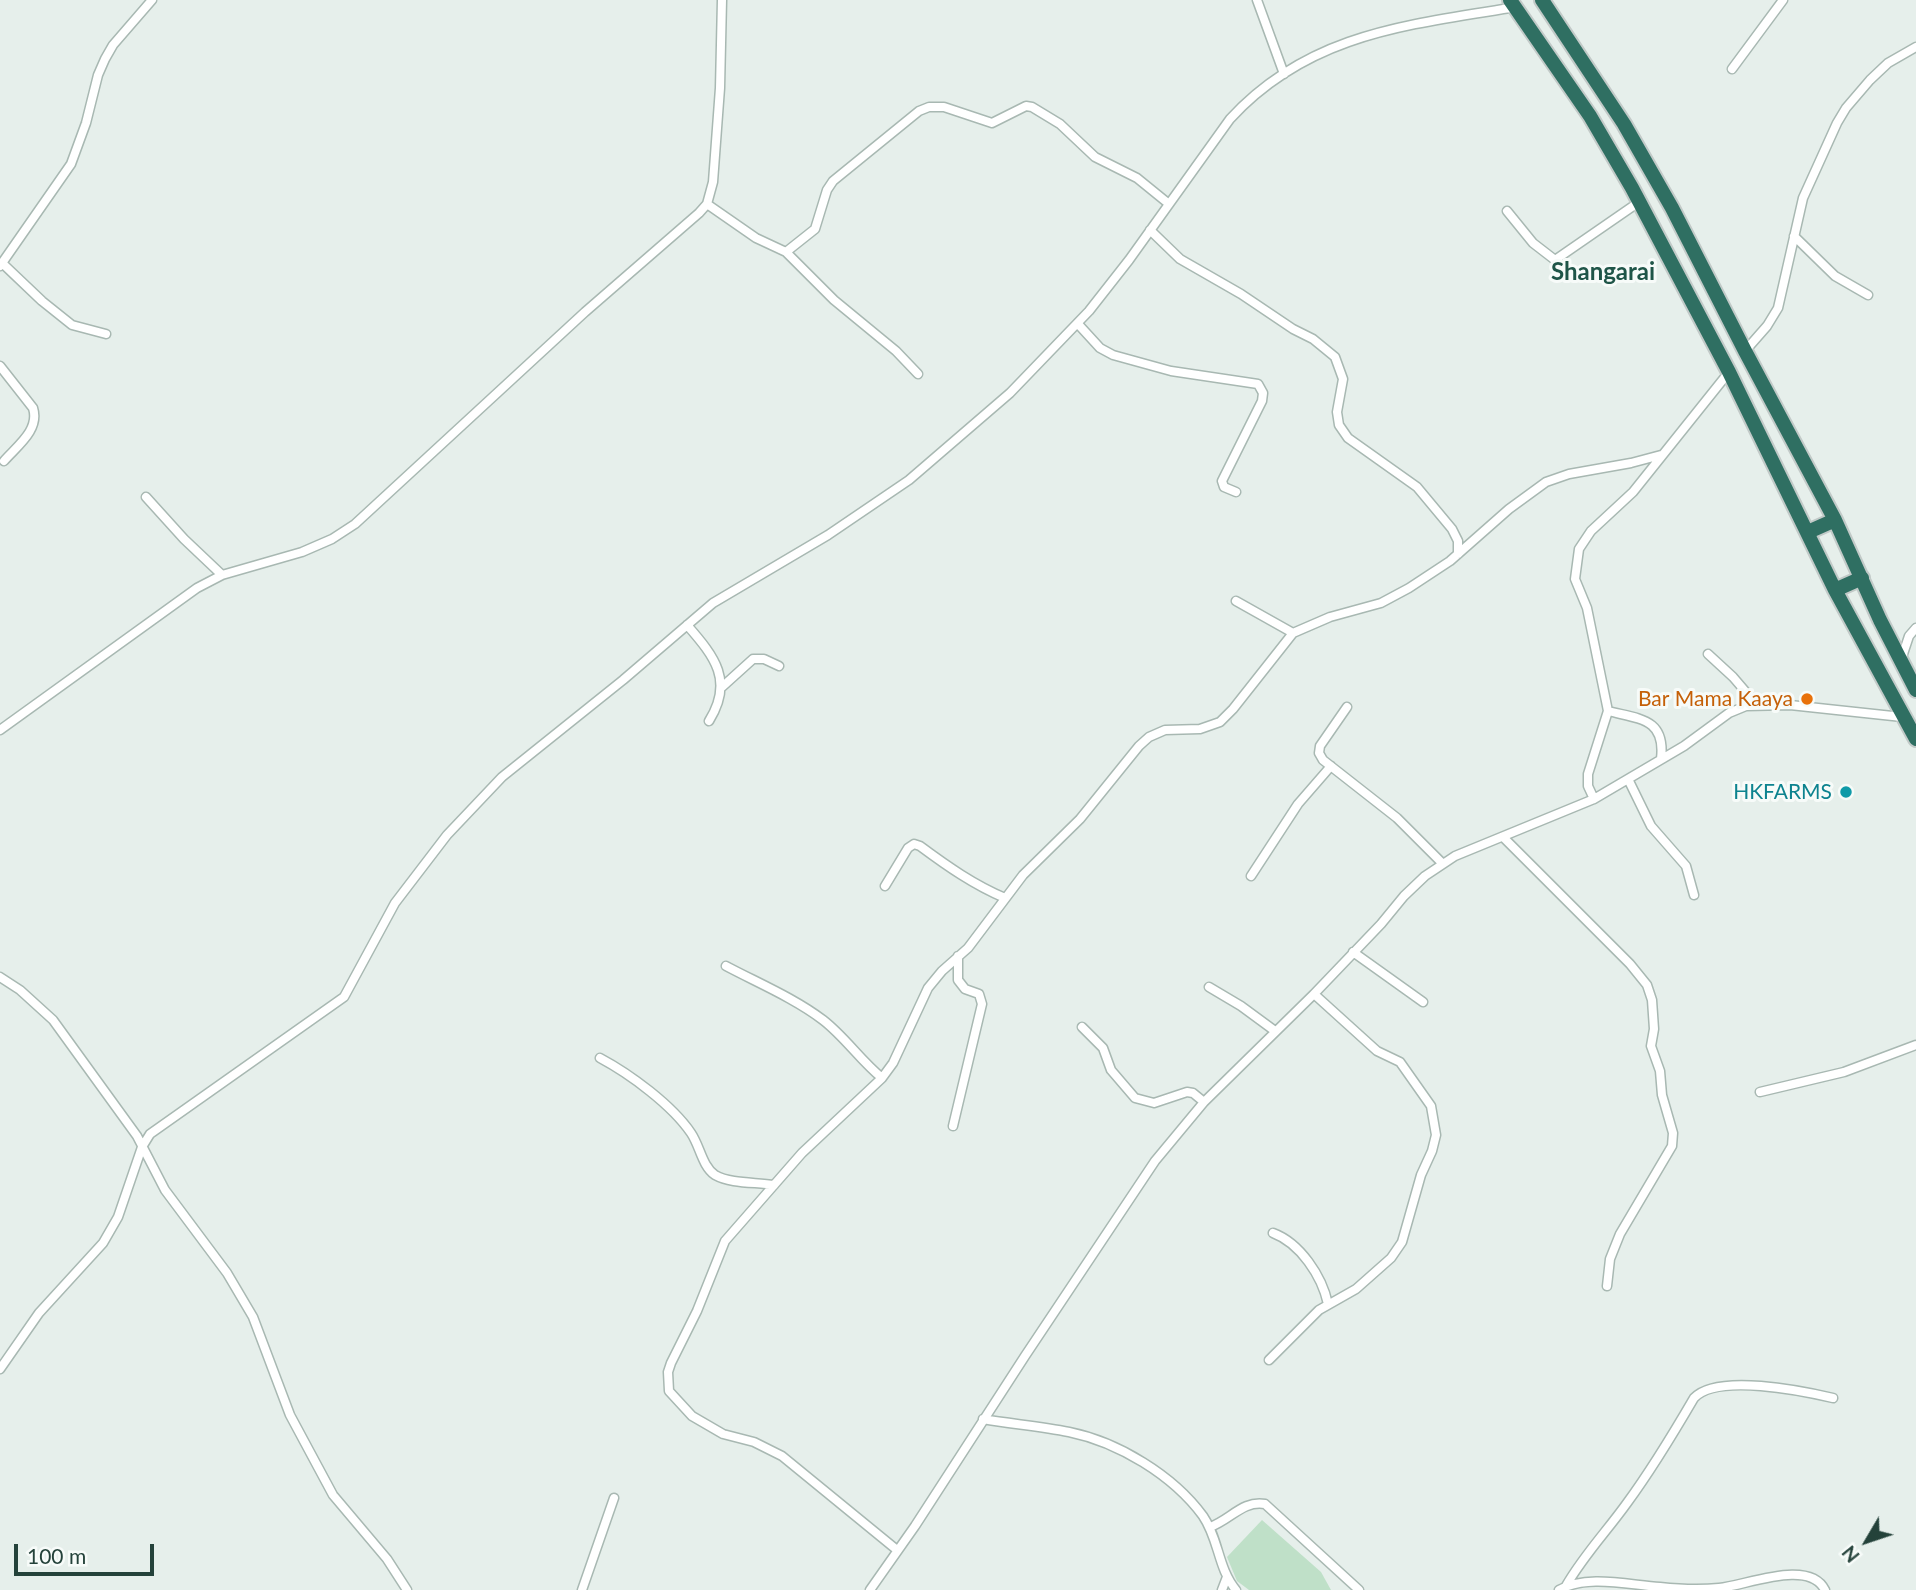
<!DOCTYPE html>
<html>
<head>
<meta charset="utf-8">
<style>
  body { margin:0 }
  #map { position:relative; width:1916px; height:1590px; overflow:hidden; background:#e6efeb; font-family:Lato,sans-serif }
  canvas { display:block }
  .north { position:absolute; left:1832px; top:1506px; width:70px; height:70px; -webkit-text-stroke:5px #f7fbf9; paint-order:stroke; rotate:231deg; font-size:19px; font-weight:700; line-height:28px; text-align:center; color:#24423a }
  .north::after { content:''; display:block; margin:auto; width:24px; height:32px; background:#24423a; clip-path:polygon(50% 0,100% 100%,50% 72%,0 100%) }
  .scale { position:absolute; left:14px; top:1544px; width:140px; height:32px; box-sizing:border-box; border:4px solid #24423a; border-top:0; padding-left:9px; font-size:21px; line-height:24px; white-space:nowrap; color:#24423a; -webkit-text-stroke:5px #f7fbf9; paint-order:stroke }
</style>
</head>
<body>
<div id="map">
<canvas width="1916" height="1590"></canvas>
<div class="north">N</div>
<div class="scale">100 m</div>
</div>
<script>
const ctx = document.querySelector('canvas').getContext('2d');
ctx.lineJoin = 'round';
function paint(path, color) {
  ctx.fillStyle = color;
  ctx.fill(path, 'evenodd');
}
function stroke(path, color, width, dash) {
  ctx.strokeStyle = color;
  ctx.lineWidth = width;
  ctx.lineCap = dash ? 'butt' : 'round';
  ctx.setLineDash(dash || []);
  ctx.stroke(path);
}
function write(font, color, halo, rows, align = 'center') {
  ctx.font = font + ' Lato,sans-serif';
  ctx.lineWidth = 6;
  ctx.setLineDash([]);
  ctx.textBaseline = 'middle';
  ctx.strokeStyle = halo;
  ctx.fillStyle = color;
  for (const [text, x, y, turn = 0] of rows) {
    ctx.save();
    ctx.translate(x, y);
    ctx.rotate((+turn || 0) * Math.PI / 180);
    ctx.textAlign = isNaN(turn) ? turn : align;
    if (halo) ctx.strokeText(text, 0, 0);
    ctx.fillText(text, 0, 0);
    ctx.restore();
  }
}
paint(new Path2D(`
  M1262,1520l59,52 10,18h-82l-12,-9 -10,-24z`), '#bfe0c8');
const street = new Path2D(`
  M1257,0l27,74
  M1732,69l51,-69
  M707,204l49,34 30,14 48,48 62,51 22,23
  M1507,211l26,32 22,17 84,-58
  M1150,230l30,29 61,35 52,35 20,10 22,18 8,22 -6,33 2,13 9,13 69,49 35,42 6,12v13
  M1794,236l41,40 33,19
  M786,252l29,-23 12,-39 6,-9 86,-70 10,-4h15l48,16 34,-17 6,1 28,17 35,33 42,21 32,26
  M2,263l40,38 30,24 34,9
  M0,266l71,-102 15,-41 12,-48 7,-16 8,-14 39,-45
  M1078,324l22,24 13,7 58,16 87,13 5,9 -1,8 -40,80 2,6 12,5
  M1745,351l22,-25 11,-18 25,-110 34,-75 9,-15 24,-28 18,-17 28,-16
  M0,366l33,42c7,22 -16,38 -29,53
  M146,497l38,42 38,36
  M1236,601l57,32
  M687,625c28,32 47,56 22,96
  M1708,654l25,23 24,28
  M1901,660l8,-24 7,-8
  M722,687l31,-28h11l15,7
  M1347,707l-27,39 -1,7 4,7 74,58 45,45
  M1608,711c31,8 58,7 53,48
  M0,730l197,-142 25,-13 80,-23 30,-13 23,-15 230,-212 114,-99 8,-9 6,-22 7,-94 2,-88
  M1628,779l23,47 35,40 8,29
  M1594,799l-6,-13v-12l20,-63 -21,-103 -12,-29 4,-30 12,-18 42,-39 96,-120
  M1504,838l126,126 17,21 5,15 2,29 -3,17 9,25 2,24 11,38 -1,13 -52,88 -10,25 -3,27
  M1251,876l47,-72 33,-38
  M885,886l23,-38 6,-4 6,2c27,20 54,39 85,52
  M1353,952l70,50
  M726,966c32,17 68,32 97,54 22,17 37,40 59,58
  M0,977l20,13 33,30 84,116 28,54 62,83 26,44 37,98 43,80 54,64 20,31
  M1209,987l32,19 34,25
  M1082,1027l21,21 8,22 24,28 19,5 33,-11 6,1 11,9
  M600,1058c30,16 72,47 91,75 9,13 11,33 24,42 16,9 41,7 59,10
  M1760,1092l84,-20 72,-27
  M953,1126l29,-122 -3,-10 -14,-5 -7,-9v-24
  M1273,1233c27,10 49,43 55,71
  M1269,1360l50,-50 37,-21 35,-31 11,-16 19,-67 11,-24 4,-16 -5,-29 -31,-44 -23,-11 -63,-57
  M0,1369l39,-56 64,-70 15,-26 24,-70 8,-13 194,-137 51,-94 52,-68 55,-58 121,-97 90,-77 115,-68 81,-55 101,-87 79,-82 40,-51 101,-141c79,-86 178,-94 286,-112
  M983,1419c28,5 57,7 86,13 49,10 104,43 134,84 16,23 15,53 33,74
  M1210,1527c20,-7 33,-27 55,-23l94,86
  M897,1550l-115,-94 -28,-14 -31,-8 -31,-18 -23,-25 -1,-19 3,-9 26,-52 28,-70 77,-88 80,-75 11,-15 35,-75 14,-17 26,-23 55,-73 57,-56 59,-73 10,-9 16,-7 35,-1 20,-7 13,-13 60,-76 37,-16 51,-14 28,-15 41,-27 59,-52 37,-27 23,-8 62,-11 30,-8
  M1566,1586c17,-30 41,-55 61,-83 25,-34 46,-69 67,-105 23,-25 109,-7 139,0
  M582,1590l32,-92
  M870,1590l45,-64 110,-170 130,-195 49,-59 110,-108 67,-70 23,-28 21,-20 30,-20 139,-57 90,-53 45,-33 17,-7 44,-1 112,12
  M1222,1590l5,-13
  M1559,1590c28,-16 70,-5 101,-3 19,2 39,3 59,1 26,-2 90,-30 106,2`);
const highway = new Path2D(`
  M1510,0l80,116 42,72 97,184 106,218 81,149
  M1542,0l82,124 48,84 73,143 90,169 45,100 36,70
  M1808,532l27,-12
  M1835,590l27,-12`);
stroke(street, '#a8b8b2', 11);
stroke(highway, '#c2cac8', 18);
stroke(street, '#fff', 8);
stroke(highway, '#2f6f62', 14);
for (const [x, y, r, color] of [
  [1807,699,7,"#e8710a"],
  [1846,792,7,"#0f9aa8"]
]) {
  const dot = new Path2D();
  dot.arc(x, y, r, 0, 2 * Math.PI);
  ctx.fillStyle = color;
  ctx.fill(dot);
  stroke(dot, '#f7fbf9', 2.5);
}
write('21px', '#c56008', '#f7fbf9', [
  ["Bar Mama Kaaya",1793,699]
], 'right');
write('21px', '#0d838f', '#f7fbf9', [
  ["HKFARMS",1832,792]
], 'right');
write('bold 24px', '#1f5548', '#f7fbf9', [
  ["Shangarai",1603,272]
]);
</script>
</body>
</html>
